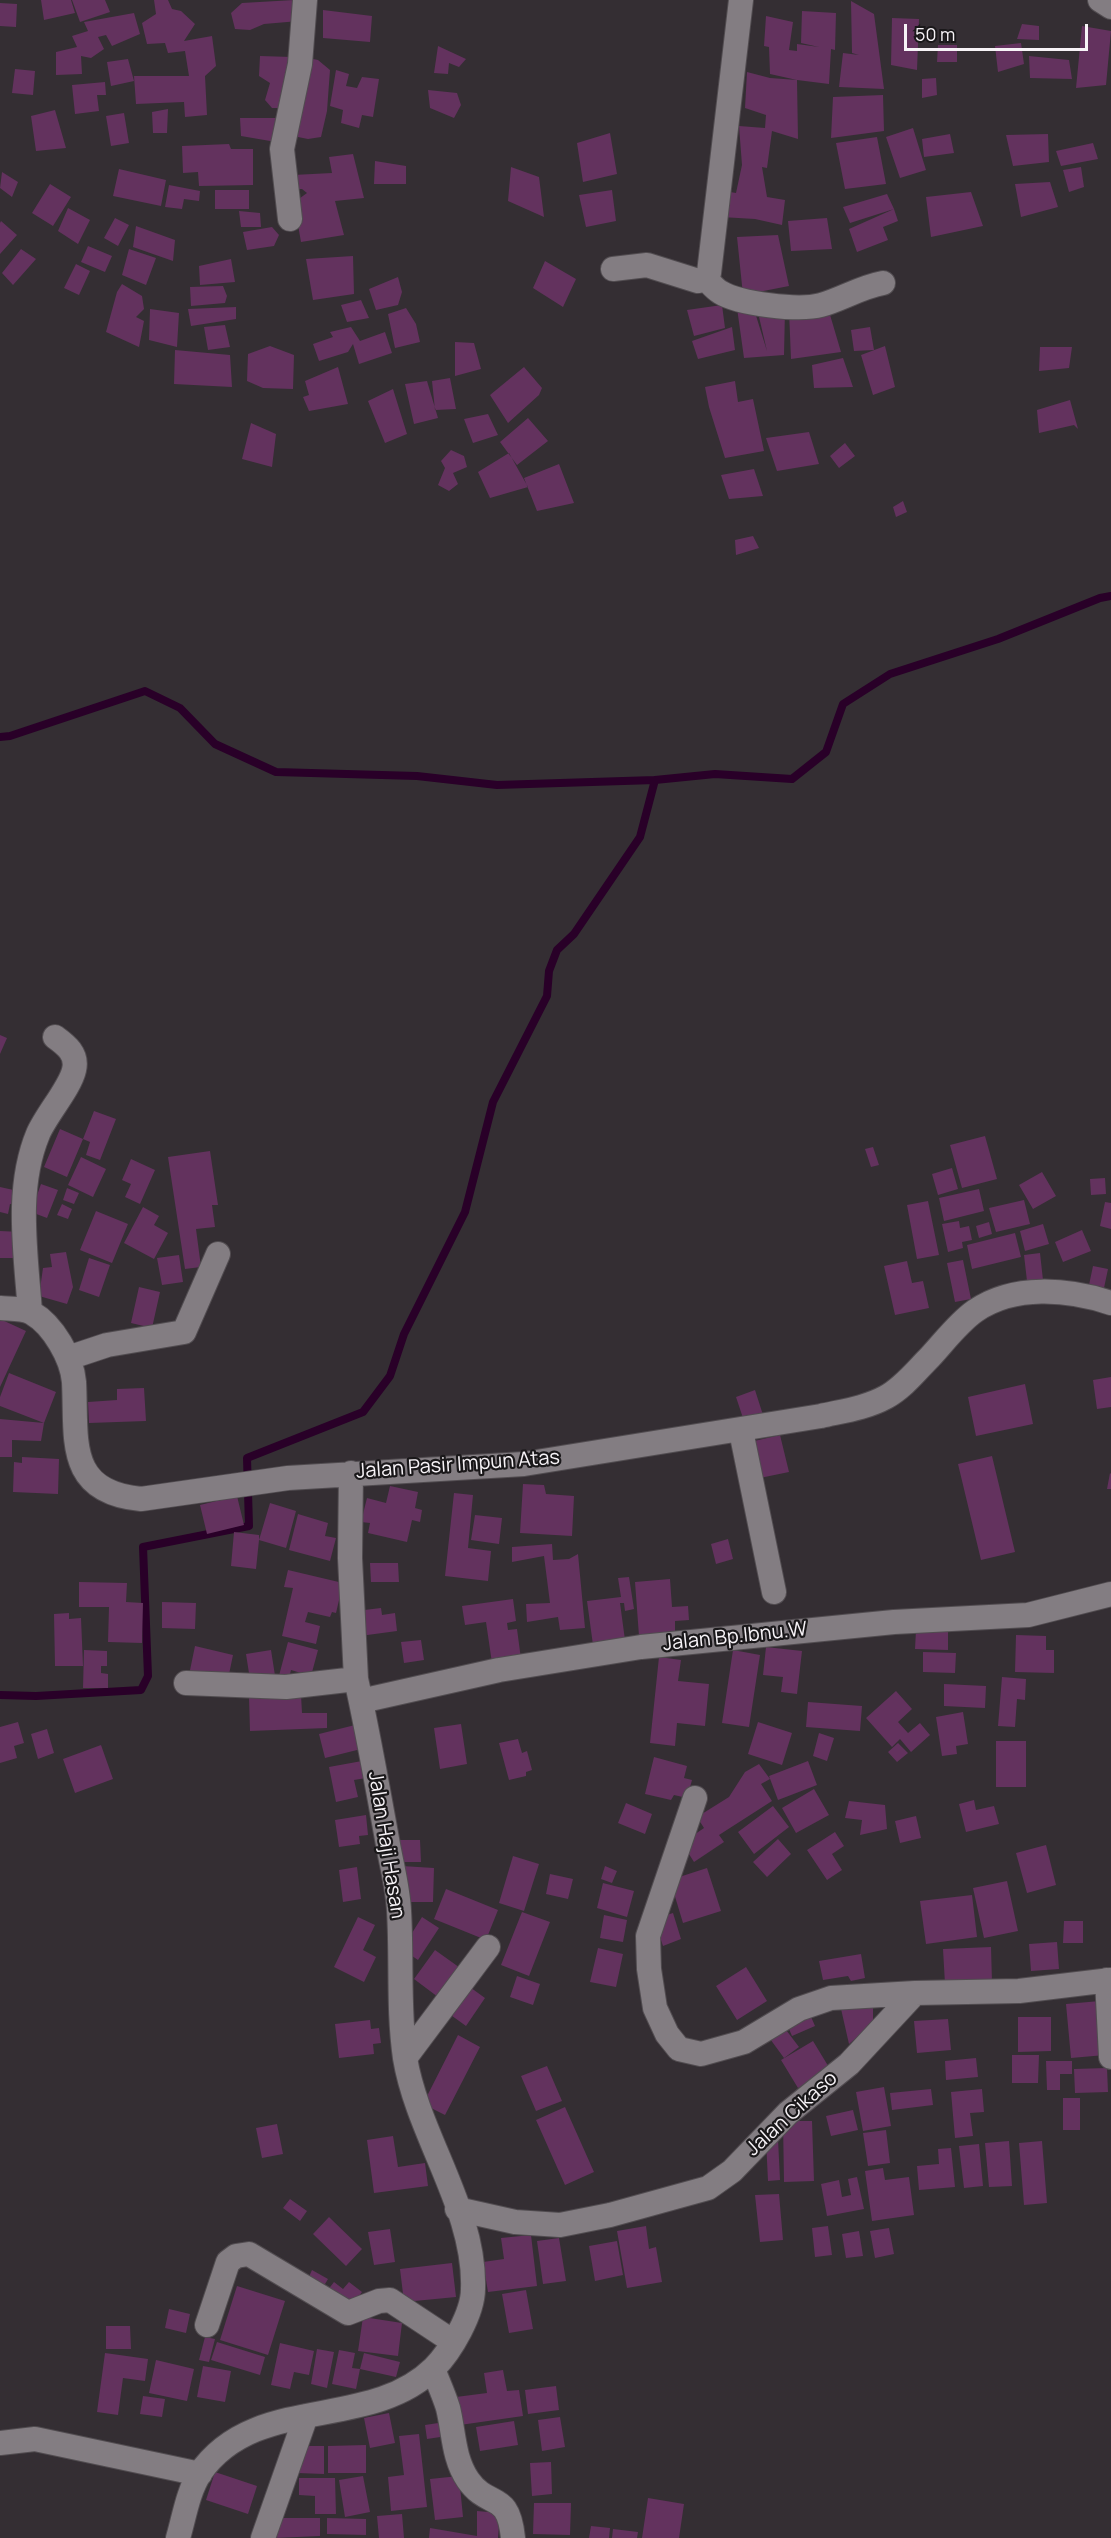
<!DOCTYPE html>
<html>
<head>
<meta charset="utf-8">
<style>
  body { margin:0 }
  #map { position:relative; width:1111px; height:2538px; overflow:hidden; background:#342e33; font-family:Manrope,sans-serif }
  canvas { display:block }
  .scale { position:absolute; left:904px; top:24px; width:184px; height:27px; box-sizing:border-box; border:3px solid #f7f3f7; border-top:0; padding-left:8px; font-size:18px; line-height:21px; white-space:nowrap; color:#f7f3f7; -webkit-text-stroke:4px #1a181a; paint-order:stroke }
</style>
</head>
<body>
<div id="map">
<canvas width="1111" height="2538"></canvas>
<div class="scale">50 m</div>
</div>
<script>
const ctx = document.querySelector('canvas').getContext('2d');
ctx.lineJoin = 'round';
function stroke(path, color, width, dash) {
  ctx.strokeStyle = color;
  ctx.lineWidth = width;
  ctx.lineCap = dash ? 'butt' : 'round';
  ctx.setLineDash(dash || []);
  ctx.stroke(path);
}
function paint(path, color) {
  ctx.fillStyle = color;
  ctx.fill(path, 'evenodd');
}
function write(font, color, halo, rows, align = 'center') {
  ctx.font = font + ' Manrope,sans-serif';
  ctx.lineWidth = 4.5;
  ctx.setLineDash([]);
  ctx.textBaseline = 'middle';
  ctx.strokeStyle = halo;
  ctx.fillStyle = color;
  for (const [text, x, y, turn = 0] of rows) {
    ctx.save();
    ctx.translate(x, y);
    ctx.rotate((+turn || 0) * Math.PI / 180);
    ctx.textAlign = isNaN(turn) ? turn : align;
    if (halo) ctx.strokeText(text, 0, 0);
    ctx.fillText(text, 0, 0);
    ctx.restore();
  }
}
stroke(new Path2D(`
  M0,737l10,-1 135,-45 35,17 35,36 61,28 141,4 80,9 158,-5 60,-6 77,5 34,-27 17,-48 47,-30 108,-35 102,-41 11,-2
  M0,1695l36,1 105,-6 7,-14 -5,-129 106,-21 -2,-68 116,-46 27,-36 14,-42 61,-122 28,-110 54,-106 2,-25 8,-21 17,-16 66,-97 15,-57`), '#290028', 8);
paint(new Path2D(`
  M41,0h30l4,13 -31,7z
  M72,0h33l5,12 -30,10z
  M154,0h14l4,9 9,2 14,13 -11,17 28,-5 4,30 -11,10 2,39 -22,2 -1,-15 -48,2 -2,-28h55l-4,-25 -17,2 -3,-10 -18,1 -5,-21 14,-9z
  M294,0l5,21 -35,3 -14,6 -15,-1 -4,-16 11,-10z
  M851,1l23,13 10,75 -45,-2 4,-34 16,2 -7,-2z
  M0,3l17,1 -1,23 -16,-1z
  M323,10l49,6 -2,26 -47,-4z
  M802,11l34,2 -1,37 -4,-1 -2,35 -32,-4 1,59 -26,-8 -5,37 -5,-1 5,30 18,3 -3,25 -27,-6 -34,-2 3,-26 12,2 6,-28 -3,-39 26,2 1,-13 -21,-7 2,-36 23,6 27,2 -27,-6 -1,-27 -5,-1 2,-30 27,6 -4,28 8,1v-7l22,3 -18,-4z
  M134,13l6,21 -28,12 -6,-11 -8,2 6,12 -13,9 -10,-2 1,18 -26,1v-23l21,-5 -5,-11 16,-5 -4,-9z
  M892,18l27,1 -2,51 -26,-5z
  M1022,24l17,2v14l-22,-1z
  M1082,26l29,5 -5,54 -30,3z
  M1021,43l3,21 -26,8 -3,-26z
  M938,45h19v17h-20z
  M438,46l28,13 -7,8 -10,-4 -1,11 -14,-1z
  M260,56l32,1 -8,51h-12l-7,-8 5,-17 -11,-7z
  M1029,56l40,4 3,19 -42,-1z
  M308,58l10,2 12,10 -3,41 -6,26 -13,2 -15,-3z
  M128,59l6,22 -23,5 -4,-24z
  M15,69l20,2 -2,24 -21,-2z
  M336,70l13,4 -3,12 11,2 5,-11 17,2 -6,38 -11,-2 -3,13 -18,-5 2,-13 -13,-4z
  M936,78l1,17 -15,3v-19z
  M105,82l1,13h-9l2,16 -24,3 -3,-29z
  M428,90l29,3 4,12 -7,13 -24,-10z
  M883,95l1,36 -53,7 2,-41z
  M168,109l-1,24h-14l-1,-21z
  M55,110l11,38 -30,3 -5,-35z
  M124,113l5,30 -18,3 -5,-30z
  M240,118h37l-1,24 -35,-6z
  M913,128l13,42 -26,8 -14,-41z
  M610,133l7,41 -34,8 -6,-39z
  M950,134l4,19 -30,4 -2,-18z
  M1048,134l1,28 -36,4 -7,-31z
  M877,137l9,47 -41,5 -9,-46z
  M1093,143l5,16 -37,7 -5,-15z
  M229,144l2,5h22v36l-54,1 -1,-14 -15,1 -1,-27z
  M353,154l11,44 -29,3 9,34 -43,7 -3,-17 4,-3 -6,-21 11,-8 -5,-4h-8l-1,-14 39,-2 -3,-16z
  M375,161l31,5v18h-32z
  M511,167l28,10 5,40 -36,-16z
  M1081,167l3,20 -15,5 -6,-22z
  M119,169l47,11 -5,26 -48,-10z
  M2,172l16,10 -6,15 -12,-9z
  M1050,182l8,25 -37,10 -6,-33z
  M50,184l21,13 -18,29 -21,-13z
  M169,185l31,6 -1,10 -15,-2 -2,10 -17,-2z
  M215,190h34v19h-34z
  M612,190l4,31 -30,6 -7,-32z
  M971,192l12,34 -52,11 -5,-40z
  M887,194l7,15 -44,14 -7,-16z
  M68,208l22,12 -12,24 -20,-13z
  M894,209l4,12 -15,6 5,13 -31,12 -8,-23z
  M239,211l21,2 1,14h-20z
  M115,218l14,7 -11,21 -14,-8z
  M827,218l5,31 -41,2 -3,-30z
  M1,221l16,14 -17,19v-31z
  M136,226l39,14 -2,21 -40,-14z
  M272,227l7,8 -5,11 -27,4 -4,-18z
  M778,235l11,51 -46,9 -6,-58z
  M88,246l24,10 -7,16 -24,-10z
  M21,249l15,10 -23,26 -11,-12z
  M129,249l27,9 -10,27 -24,-10z
  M353,256l1,38 -41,6 -7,-41z
  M231,259l4,23 -35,3 -1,-19z
  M545,261l31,18 -13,28 -30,-19z
  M76,264l14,7 -11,24 -15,-7z
  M398,277l4,15 -4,13 -22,5 -7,-21z
  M122,284l20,12 2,13 -8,8 8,4 -5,26 -33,-15 11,-40z
  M223,286l4,10 -2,7 -34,3 -1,-19z
  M361,300l8,18 -22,4 -6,-17z
  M756,304l29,6 -1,45 -40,3 -7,-50 16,-2 14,45z
  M722,305l3,23 -31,8 -7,-26z
  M236,307v12l-45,7 -3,-17z
  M406,308l10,16 4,18 -25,6 -7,-34z
  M828,308l13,44 -50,7 -2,-48z
  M150,309l29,4 -2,34 -28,-7z
  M225,325l5,22 -22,3 -4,-23z
  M351,327l9,14 25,-9 7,21 -33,11 -6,-20 -5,8 -29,9 -6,-17 20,-7 -3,-5z
  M732,327l3,23 -37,9 -6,-18z
  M870,327l4,23 -20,1 -3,-21z
  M455,342l19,1 7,26 -26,7z
  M270,346l24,9 -1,34 -30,-1 -16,-7 1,-27z
  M885,346l10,41 -22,8 -12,-40z
  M1040,347h32l-3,21 -30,3z
  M175,350l55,5 2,32 -58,-3z
  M843,358l10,29 -39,1 -2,-23z
  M338,367l10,37 -39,7 -6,-14 6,-2 -4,-14z
  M524,367l18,21 -3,7 -31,28 -18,-28z
  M450,378l6,31 -21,1 -3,-29z
  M427,381l11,37 -24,6 -9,-40z
  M735,381l3,21 15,-3 11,52 -39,7 -16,-51 -4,-20z
  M393,389l14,45 -22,9 -17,-42z
  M1070,400l8,29 -4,-4 -35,8 -2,-23z
  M488,414l10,21 -25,8 -9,-24z
  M528,418l20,23 -31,24 -17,-23z
  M251,423l25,11 -4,33 -30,-8z
  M809,432l10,32 -42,7 -11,-33z
  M845,443l10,13 -16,12 -9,-12z
  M451,450l13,6 3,11 -14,6 5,11 -9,7 -11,-6 7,-17 -4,-7z
  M509,453l19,34 -38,11 -12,-26z
  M559,464l15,39 -37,8 -13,-33z
  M754,469l9,27 -34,3 -8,-24z
  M903,501l4,11 -11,5 -3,-10z
  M753,536l6,12 -23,7 -1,-15z
  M0,1035l7,3 -7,16z
  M94,1111l22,8 -16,41 -14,-5 4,-13 -7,-3z
  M60,1129l23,10 -16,38 -23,-10z
  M985,1136l12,43 -35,9 -12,-43z
  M873,1147l6,18 -8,2 -6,-18z
  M210,1151l8,54h-6l3,22 -19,2 5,38 -16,2 -17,-112z
  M81,1157l25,12 -13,28 -25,-12z
  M131,1159l24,11 -15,34 -15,-7 6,-13 -9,-4z
  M952,1168l6,21 -20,6 -6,-21z
  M1042,1172l14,24 -23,13 -14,-24z
  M1105,1178l1,16 -15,1 -1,-16z
  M41,1184l17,6 -11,28 -16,-6z
  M0,1187l18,4 -2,14 -6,-1 -2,10 -8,-2z
  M67,1188l12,5 -5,11 -11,-4z
  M979,1189l5,22 -40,10 -5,-23z
  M1024,1200l6,24 -34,8 -7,-24z
  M928,1201l11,54 -22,4 -10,-54z
  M1105,1202l6,1v26l-11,-3z
  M62,1204l10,5 -4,10 -11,-4z
  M143,1207l16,9 -5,9 14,8 -14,26 -30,-16z
  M96,1211l32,13 -16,39 -32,-13z
  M959,1221l1,7 9,-2 3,14 -10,2 1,6 -15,4 -6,-28z
  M989,1222l3,12 -13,4 -3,-12z
  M1043,1224l6,20 -24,7 -5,-20z
  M1082,1230l9,21 -28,11 -8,-20z
  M0,1231l21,1v26h-21z
  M1015,1233l6,24 -49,12 -5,-24z
  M66,1252l7,35 -6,17 -28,-8 4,-28 9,-1 -2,-13z
  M1040,1253l3,27 -16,1 -3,-26z
  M179,1255l4,27 -21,3 -5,-27z
  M89,1258l21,7 -11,32 -20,-7z
  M963,1260l8,39 -16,3 -8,-39z
  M907,1261l5,22 11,-2 6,27 -34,7 -11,-49z
  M1093,1266l15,3 -4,19 -15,-3z
  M139,1287l21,5 -8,36 -21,-5z
  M0,1319l26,12 -26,56z
  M9,1373l47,19 -12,31 -3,18 -29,-1v17h-12v-38l44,4 -44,-17v-9z
  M1111,1377v30l-14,2 -4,-29z
  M1025,1384l8,40 -57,12 -8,-39z
  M144,1388l2,33 -57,2 -1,-21 29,-2v-11z
  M755,1390l8,25 -19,6 -8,-24z
  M780,1435l9,37 -34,7 -9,-36z
  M992,1456l23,96 -34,8 -23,-96z
  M22,1457l37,2 -1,35 -45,-2 1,-30 8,1z
  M1110,1473l1,1v15h-4z
  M523,1484l21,1 2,9 28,2 -2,40 -52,-3z
  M390,1486l28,6 -3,16 7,2 -2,12 -8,-2 -5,22 -39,-9 2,-10 -9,-1 6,-24 19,5z
  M454,1493l19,2 -5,53 23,3 -3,30 -43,-5z
  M237,1496l7,29 -37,9 -7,-29z
  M270,1503l26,8 -10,37 -27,-8 -3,29 -25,-3 3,-34 25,3v5z
  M298,1514l30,9 -3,13 11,2 -6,23 -41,-11z
  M475,1515l27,3 -3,26 -28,-4z
  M728,1539l5,20 -17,5 -5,-20z
  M552,1544l1,16 16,-1 9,-5 7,74 -25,2 -2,-13 -31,5 -1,-18 24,-1 -6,-47 -32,6v-15z
  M370,1563h28l1,19h-28z
  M288,1570l55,13 -7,30 -4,-1 -2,5 -22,-5 -3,10 15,4 -4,18 -34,-8 11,-48 -9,-1z
  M629,1577l5,32 -9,2 -1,-8h-4l5,37 -32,5 -6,-44 34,-4 -3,-19z
  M670,1579l2,28 16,-1 1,14 -14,1v12l-36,3 -4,-54z
  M79,1582l48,1 -1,19 17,1 -1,40 -34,-1 1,-35h-30z
  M513,1599l3,22 -9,2 1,7 9,-1 4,30 -29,4 -6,-41 -21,3 -3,-19z
  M162,1602l34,1 -1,26 -33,-1z
  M381,1608l1,7 13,-2 2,18 -37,5 -4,-25z
  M69,1613v6l12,-1 2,48h-28l-1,-52z
  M916,1630h32v20l-33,-1z
  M1016,1635l30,1v14h8v23l-39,-1z
  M421,1640l3,20 -20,3 -3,-21z
  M288,1642l30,8 -7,26 -20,-6 -4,16 -10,-3z
  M195,1646l38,9 -6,29 -38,-9z
  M766,1647l36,4 -5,43 -16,-2 2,-15 -20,-2z
  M84,1650l23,1v15h-6v7l7,1v14h-25z
  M271,1650l5,32 -25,4 -5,-32z
  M733,1650l27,5 -11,72 -27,-4z
  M923,1652l33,1 -1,20 -32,-1z
  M659,1657l22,3 -3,21 31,3 -4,42 -28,-3 -2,23 -25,-3z
  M1002,1677l24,2 -1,21 -8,-1 -2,28 -17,-1z
  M944,1684l42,2 -1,22 -41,-2z
  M896,1691l16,18 -14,13 10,11 12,-10 10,12 -19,17 -11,-13 -8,8 -26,-29z
  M301,1695l1,18h25v15l-77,3 -1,-34z
  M808,1702l54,4 -2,25 -54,-4z
  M963,1712l5,32 -12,2 1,8 -15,2 -6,-39z
  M18,1722l6,21 -10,3 3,12 -17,5v-36z
  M758,1722l34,11 -10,32 -34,-11z
  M461,1724l6,40 -27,5 -6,-41z
  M355,1725l6,24 -36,9 -6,-24z
  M47,1729l7,24 -16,6 -7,-25z
  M819,1733l15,5 -7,23 -14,-5z
  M518,1739l4,14 5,-2 5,19 -6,2v4l-17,4 -10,-37z
  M996,1741h30v46h-30z
  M898,1743l10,10 -11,9 -9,-10z
  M101,1745l12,34 -38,14 -12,-34z
  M654,1757l33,9 -3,12 8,2 -5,18 -13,-3 -3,5 -26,-6z
  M362,1761l4,17 -12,2 4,17 -22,5 -7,-35z
  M808,1761l9,24 -39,15 -9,-24z
  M759,1764l11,15 -9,5 11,17 -53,34 5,7 -30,20 -12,-19 22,-15 -7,-11 32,-20 16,-25z
  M814,1789l15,26 -33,18 -14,-25z
  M974,1800l2,10 18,-4 5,18 -33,8 -7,-28z
  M849,1801l36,4 2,24 -27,6 2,-15 -17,-2z
  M626,1803l26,11 -7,20 -27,-11z
  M773,1806l16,21 -35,27 -16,-22z
  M366,1815l2,20 -9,1 1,8 -21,3 -4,-27z
  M916,1816l5,22 -21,5 -5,-22z
  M835,1832l9,14 -12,8 10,16 -15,10 -20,-30z
  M778,1839l13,15 -24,23 -14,-15z
  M397,1840h23l1,22h-23z
  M1046,1845l10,40 -29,8 -11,-40z
  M513,1856l26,8 -15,47 -25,-8z
  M402,1866l32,2 -1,34h-32z
  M605,1866l12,5 -5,12 -11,-4z
  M357,1867l4,32 -18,3 -4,-32z
  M707,1868l14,43 -38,12 -13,-43z
  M550,1874l23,5 -5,20 -22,-5z
  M1007,1881l11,50 -34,7 -11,-50z
  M603,1883l31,8 -7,26 -30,-9z
  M446,1889l52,21 -12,30 -52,-21z
  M972,1895l5,42 -51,7 -6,-43z
  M522,1912l28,10 -21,54 -28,-11z
  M673,1913l8,26 -18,7 -9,-27z
  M604,1915l23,5 -4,22 -23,-4z
  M358,1917l17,8 -12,25 13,7 -12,25 -30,-15z
  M422,1917l17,11 -21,32 -16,-11z
  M1064,1921h19v22h-20z
  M1057,1942l2,27 -28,2 -2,-27z
  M991,1947l1,35 -47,2 -2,-35z
  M598,1948l25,6 -7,33 -26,-5z
  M435,1950l28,20 -21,30 -28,-21z
  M861,1954l4,24 -14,3 -3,-5 -25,4 -4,-19z
  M746,1967l21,34 -30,19 -21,-34z
  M517,1976l23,8 -7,21 -23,-8z
  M467,1985l18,13 -19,28 -18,-13z
  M839,2000h34v24l-24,20z
  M1100,2001l5,54 -34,3 -5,-54z
  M809,2012l6,14 -23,10 -6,-14z
  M1018,2017h33v34l-33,1z
  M948,2019l3,31 -34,3 -3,-32z
  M370,2020l1,9 8,-1 2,15 -8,1 1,10 -35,4 -4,-34z
  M780,2022l19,25 -15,11 -19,-26z
  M458,2035l22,12 -35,68 -22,-11z
  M813,2041l17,28 -32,19 -17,-28z
  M1012,2055h27l-1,28h-26z
  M976,2058l2,19 -32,3 -1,-19z
  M1046,2061h26v13h-12v16h-13z
  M547,2066l15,35 -26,10 -15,-35z
  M1107,2068l1,24 -33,1 -1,-24z
  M884,2087l7,39 -28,5 -7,-39z
  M931,2089l2,16 -41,5 -2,-17z
  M982,2089l2,23 -14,1 3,23 -18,2 -4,-46z
  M1063,2098h17v32h-17z
  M565,2107l29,65 -29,13 -29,-65z
  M853,2110l5,20 -27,6 -5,-20z
  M783,2121h29l2,60 -30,1z
  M277,2124l6,30 -21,4 -6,-30z
  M886,2130l4,33 -22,3 -5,-33z
  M393,2136l5,31 27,-4 3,23 -54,7 -7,-53z
  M778,2139l2,41 -12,1 -2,-41z
  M1009,2141l3,45 -23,1 -4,-44z
  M1042,2141l5,62 -23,2 -5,-62z
  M979,2144l4,42 -19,2 -5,-42z
  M951,2148l4,39 -36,3 -2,-24 22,-2 -1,-15z
  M883,2168l2,12 24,-3 5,38 -42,6 -7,-50z
  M857,2177l7,32 -37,7 -6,-32 18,-4 3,17 9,-2 -3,-16z
  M779,2194l4,46 -23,2 -5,-47z
  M290,2199l17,12 -7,10 -17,-13z
  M329,2217l33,32 -16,17 -33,-32z
  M646,2226l3,23 7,-2 6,35 -35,6 -10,-57z
  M828,2226l4,29 -17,2 -3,-29z
  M889,2228l5,26 -19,4 -5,-27z
  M390,2229l5,33 -21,3 -6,-33z
  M859,2231l4,25 -17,2 -4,-24z
  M531,2235l6,51 -49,6 -5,-30 21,-3 -3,-21z
  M559,2238l7,43 -23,3 -6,-43z
  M617,2241l6,34 -28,6 -6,-35z
  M452,2263l4,34 -52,5 -4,-33z
  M312,2270l16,9 -6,10 -15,-8z
  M334,2282l9,7 6,-7 13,10 -13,17 -22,-18z
  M237,2286l48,15 -17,54 -48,-15z
  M526,2290l7,39 -24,4 -7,-39z
  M169,2309l21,5 -4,19 -21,-5z
  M363,2317l39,6 -4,33 -40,-5z
  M106,2326h24l1,23h-25z
  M205,2337l10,2 -6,23 -10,-2z
  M217,2342l48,15 -5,18 -49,-15z
  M280,2343l34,8 -5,24 -15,-3 -4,17 -19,-4z
  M317,2349l17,3 -7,36 -16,-4z
  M339,2350l16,3 -3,15 8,1 -4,20 -24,-5z
  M105,2353l43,6 -3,22 -22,-3 -5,37 -21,-3z
  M364,2353l36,9 -4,15 -36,-8z
  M156,2360l38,9 -7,32 -38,-8z
  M203,2366l28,5 -6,31 -28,-5z
  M503,2370l4,21 12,-1 4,26 -63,9 -4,-28 31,-4 -3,-20z
  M556,2386l3,24 -31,4 -3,-24z
  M143,2396l22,3 -3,18 -22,-3z
  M389,2413l6,30 -25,5 -6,-30z
  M560,2417l5,30 -23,4 -4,-31z
  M514,2421l4,24 -38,6 -4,-24z
  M445,2422l2,14 -20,3 -2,-14z
  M419,2434l8,73 -36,4 -3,-34 16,-2 -5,-39z
  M366,2445v28h-38v-27z
  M298,2446h26v28l-26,-1z
  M551,2462l1,32 -20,2 -2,-33z
  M215,2472l42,14 -9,28 -42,-14z
  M363,2476l7,36 -25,5 -6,-37z
  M459,2476l4,41 -28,3 -5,-41z
  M299,2478h36l1,36h-21v-18l-16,-1z
  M648,2498l36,6 -5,34h-37z
  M534,2503h37l-1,32 -37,-1z
  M477,2511l23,2 -2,25h-69l1,-10 47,8z
  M402,2514l2,24h-25l-2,-22z
  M274,2518h46v18l-46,2z
  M327,2518l39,1v16l-39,-1z
  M591,2526l19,2 -1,10h-20z
  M613,2529l25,3 -1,6h-25z`), '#63325e');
const street = new Path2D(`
  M1100,0l11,7
  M290,219l-8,-70 18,-85 5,-64
  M613,269l34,-4 51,16 8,-2 3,-6 32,-273
  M706,279c4,4 9,10 14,13 19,12 79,19 101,13 21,-6 40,-18 62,-22
  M0,1308c9,1 24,0 32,5 21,12 40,45 42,69 3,57 -9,110 67,117l147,-21 236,-14 297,-48c22,-5 45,-8 65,-19 17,-9 31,-27 44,-40 14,-15 28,-34 45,-46 39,-27 93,-22 136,-8
  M30,1312c-4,-58 -15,-123 8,-178 8,-19 32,-46 36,-64 4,-16 -8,-25 -19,-33
  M68,1358l39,-13 77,-13 34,-78
  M741,1431l33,161
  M186,1683l100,4 70,-8
  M361,1701l138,-31 142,-23 253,-25 134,-7 83,-21
  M695,1798l-47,138 1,33 6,39 12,26 12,15 22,5 43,-12 55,-33 32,-11 84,-5
  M1107,1980l4,77
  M405,2058l83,-111
  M457,2209l58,13 45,3 50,-10 98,-27 24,-17 56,-58 61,-49 66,-71 104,-2 92,-11
  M207,2325l21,-63 8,-6 13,-2 99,59 31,-12 11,-1 62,41
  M433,2369c5,13 11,26 15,39 6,24 5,50 20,72 21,30 40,9 45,58
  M0,2443l35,-4 165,35
  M178,2538c6,-20 10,-47 22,-65 55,-80 169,-41 234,-105 17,-17 39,-55 39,-79 3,-79 -55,-153 -68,-231 -7,-48 -3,-98 -6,-147 -1,-24 -8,-48 -12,-72 -10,-54 -19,-107 -31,-160l-6,-121 1,-85
  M263,2538l43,-122`);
stroke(street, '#514c50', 26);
stroke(street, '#837d82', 24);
write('20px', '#f7f3f7', '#1a181a', [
  ["Jalan Pasir Impun Atas",458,1465,-4],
  ["Jalan Bp.Ibnu.W",735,1637,-6],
  ["Jalan Haji Hasan",386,1845,81],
  ["Jalan Cikaso",792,2114,-42]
]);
</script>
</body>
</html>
